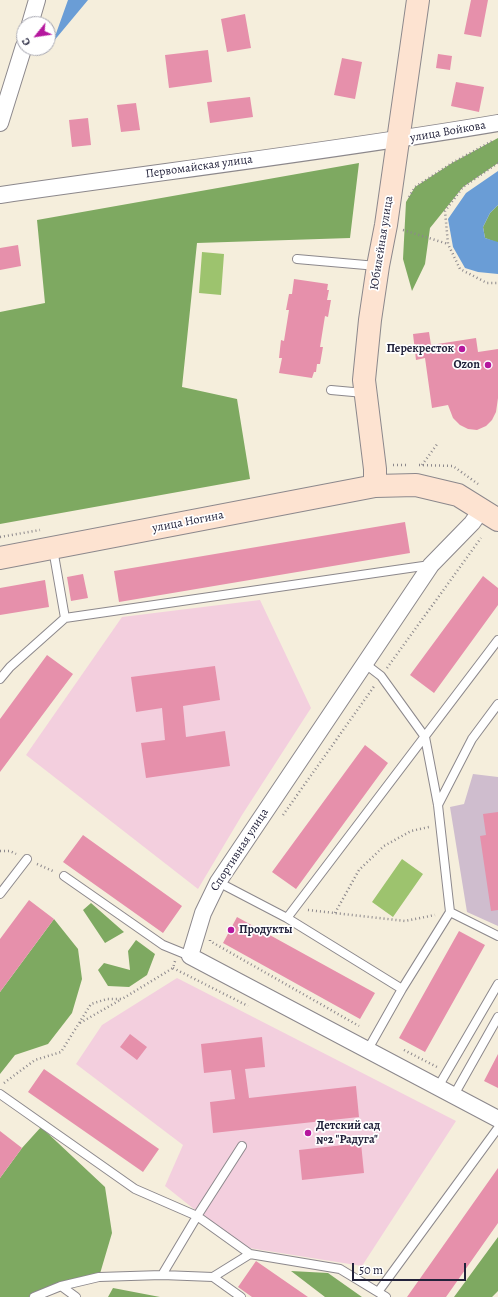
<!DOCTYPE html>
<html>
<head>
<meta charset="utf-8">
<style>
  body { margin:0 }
  #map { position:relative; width:498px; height:1297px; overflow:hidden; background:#f5eedc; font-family:Alegreya,serif }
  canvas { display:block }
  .north { position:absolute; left:16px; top:16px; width:40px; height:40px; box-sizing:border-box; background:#fff; border:1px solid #a7a7b1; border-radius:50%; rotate:240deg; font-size:11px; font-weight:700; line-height:16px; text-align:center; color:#22223b }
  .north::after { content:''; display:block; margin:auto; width:14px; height:18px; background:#b5179e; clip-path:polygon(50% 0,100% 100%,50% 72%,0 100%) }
  .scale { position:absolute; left:352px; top:1263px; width:114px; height:18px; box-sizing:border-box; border:2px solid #22223b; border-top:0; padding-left:5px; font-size:12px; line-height:14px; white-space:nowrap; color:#22223b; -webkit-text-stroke:3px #fff; paint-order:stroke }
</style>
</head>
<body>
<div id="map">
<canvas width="498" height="1297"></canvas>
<div class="north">С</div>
<div class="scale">50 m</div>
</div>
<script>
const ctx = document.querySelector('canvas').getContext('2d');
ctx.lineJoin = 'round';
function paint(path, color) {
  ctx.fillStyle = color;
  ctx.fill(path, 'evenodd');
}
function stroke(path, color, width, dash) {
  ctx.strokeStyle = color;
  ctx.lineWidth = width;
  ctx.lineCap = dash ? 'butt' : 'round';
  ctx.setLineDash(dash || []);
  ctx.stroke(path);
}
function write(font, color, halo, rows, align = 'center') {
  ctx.font = font + ' Alegreya,serif';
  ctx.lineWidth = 3.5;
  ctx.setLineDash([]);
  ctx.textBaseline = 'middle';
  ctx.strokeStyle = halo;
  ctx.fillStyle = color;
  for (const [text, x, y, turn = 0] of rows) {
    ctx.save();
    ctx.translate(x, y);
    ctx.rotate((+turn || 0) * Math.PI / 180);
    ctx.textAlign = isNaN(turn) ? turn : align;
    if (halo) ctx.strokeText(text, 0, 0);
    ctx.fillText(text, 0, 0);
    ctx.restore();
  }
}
paint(new Path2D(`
  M260,600l51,108 -69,107 -44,74 -172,-134 96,-138z
  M177,978l279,143 -94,145 -119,-19 -44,-34 -34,-27 18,-41 -107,-81 26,-39z`), '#f3cfde');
paint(new Path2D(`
  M473,774l25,3v149l-31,-14 -17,-105 14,-3z`), '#cfbdce');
paint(new Path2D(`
  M202,252l22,2 -3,41 -22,-2z
  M402,859l21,15 -30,43 -21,-15z`), '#9dc36e');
paint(new Path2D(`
  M498,138v25l-35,24 -33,41 -5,36 -13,27 -9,-32 3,-57 9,-15 37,-24z
  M359,163l-9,75 -153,5 -15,144 55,12 13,80 -250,45v-212l45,-9 -8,-83z
  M498,205v38l-13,-5 -2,-11 7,-14z
  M91,903l33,29 -19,11 -22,-33z
  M54,919l24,30 4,30 -10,34 -24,31 -33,11 -15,19v-82z
  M136,940l19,14 -8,21 -18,12 -21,-1 -10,-16 6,-7 26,7 -2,-19z
  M41,1127l64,60 7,46 -13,44 -65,20h-34v-119l22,-30z
  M498,1237v54l-6,6h-38z
  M291,1271l37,2 34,24h-37z
  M113,1288l47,9h-52z`), '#7ea961');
paint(new Path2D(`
  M68,0h20l-35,42z
  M498,171v34l-8,8 -7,14 2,11 13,4v32l-20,-2 -13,-4 -12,-21 -5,-28 18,-26z`), '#6a9dd6');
paint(new Path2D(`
  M471,0h17l-7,37 -17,-3z
  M245,14l6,34 -24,4 -6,-33z
  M208,50l4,32 -43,6 -4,-33z
  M438,54l14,2 -2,14 -14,-2z
  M342,58l20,4 -7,37 -21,-4z
  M456,82l28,5 -5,25 -28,-6z
  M250,97l3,20 -43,6 -3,-21z
  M136,103l4,27 -19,2 -4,-27z
  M88,118l3,27 -19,2 -3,-27z
  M18,245l3,21 -21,4v-22z
  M294,279l34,5 -1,6h2l-2,10h4l-3,17 -3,-1 -5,31h3l-3,17h-3l-1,8h-2l-2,6 -33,-5 3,-15h-3l2,-18 3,1 5,-31h-3l3,-16h3z
  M429,332l2,13 45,-7 2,14 20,-3v49l-2,14 -4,8 -6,6 -9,4 -9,-1 -8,-4 -7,-7 -5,-13 -16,3 -7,-50 -9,2 -3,-26z
  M405,522l5,31 -291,49 -5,-31z
  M83,574l5,24 -17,3 -4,-24z
  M483,576l15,12v17l-64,88 -24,-18z
  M45,580l4,27 -49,8v-27z
  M47,655l26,19 -73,98v-53z
  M215,666l5,34 -37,6 3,31 39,-6 5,35 -84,12 -5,-35 24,-3 -3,-32 -26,4 -5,-35z
  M365,745l23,18 -92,126 -24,-17z
  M498,812v98l-7,1 -11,-75 6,-1 -3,-21z
  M83,835l99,71 -19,27 -100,-71z
  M29,900l25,19 -54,73v-53z
  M237,917l138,76 -15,26 -137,-76z
  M459,931l26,14 -60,107 -26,-14z
  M130,1034l17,13 -10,13 -17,-13z
  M262,1037l3,30 -20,2 4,29 107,-12 3,31 -146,16 -3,-31 25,-3 -4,-29 -27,3 -3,-29z
  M498,1054v34l-14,-7z
  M44,1069l115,80 -16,23 -115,-80z
  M0,1131l22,17 -22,30z
  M361,1143l3,30 -62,7 -3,-30z
  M498,1168v55l-52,74h-39z
  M256,1261l52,36h-56l-14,-10z`), '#e690ab');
const lane = new Path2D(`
  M297,259l80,7
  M331,390l33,3
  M65,618l365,-53
  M364,663l17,13 44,61 13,68 12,107 -48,77 -35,62
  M0,679l10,-12 55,-49 -12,-69
  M438,805l34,-66 26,-35
  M64,876l99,69 27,11
  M218,882l69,36 115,71
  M0,894l27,-35
  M450,912l48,24
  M287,918l211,-278
  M438,1087l60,-103
  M0,1094l135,95 62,27 53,38
  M454,1095l44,-78
  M162,1275l37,-62 43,-67
  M213,1277l37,-23 90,15 46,28
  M61,1286l38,-9 63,-2 51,2 28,20
  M378,1292l120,-164
  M34,1297l27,-11 15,11`);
const street = new Path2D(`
  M30,24l7,-24
  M0,123l24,-77
  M0,195c166,-24 333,-44 498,-72
  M482,509l-10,14 -41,42 -213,317 -15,31 -13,43 308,163`);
const secondary = new Path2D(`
  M375,486v-17l-11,-89 6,-60 8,-54 8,-41 32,-225
  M0,558l375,-72 41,-1 42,10 40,25`);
stroke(lane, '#8c888c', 10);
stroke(street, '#8c888c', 18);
stroke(secondary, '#8c888c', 24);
stroke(new Path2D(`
  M498,163l-35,24 -18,24 3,33 12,25 27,14h11
  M409,197l6,-10 37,-24 42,-23
  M403,230l45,14
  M393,465h15
  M419,465l34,1 25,18
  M422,465l16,-22
  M0,537l40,-7
  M387,668l94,-130
  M283,815l92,-130
  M0,851h10l6,3
  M37,864l18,8
  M308,910l97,11 30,-6
  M335,913l24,-43 25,-24 27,-15 18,-4
  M210,940v1l149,85
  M173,968l75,38
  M80,1023l40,-23
  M404,1050l33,17
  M4,1083l31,-23 26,-8 30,-48 16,-5h15l51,-31 2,-7`), '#8c888c', 2.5, [1, 3]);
stroke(lane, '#fff', 8);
stroke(street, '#fff', 16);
stroke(secondary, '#fde3d1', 22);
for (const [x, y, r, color] of [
  [462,349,4,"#b5179e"],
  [488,365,4,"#b5179e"],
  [231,930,4,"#b5179e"],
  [308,1133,4,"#b5179e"]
]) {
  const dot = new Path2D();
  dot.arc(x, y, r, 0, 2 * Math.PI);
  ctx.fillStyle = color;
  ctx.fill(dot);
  stroke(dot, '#fff', 1.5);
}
write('12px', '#22223b', '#fff', [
  ["улица Войкова",448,132,-10],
  ["Первомайская улица",199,167,-8],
  ["Юбилейная улица",382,243,-81],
  ["улица Ногина",188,522,-11],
  ["Спортивная улица",240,850,-57]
]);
write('bold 12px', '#22223b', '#fff', [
  ["Перекресток",454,349],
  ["Ozon",480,365],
  ["Продукты",239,930,"left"],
  ["Детский сад",316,1126,"left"],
  ["№2 \"Радуга\"",316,1140,"left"]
], 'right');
</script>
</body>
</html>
